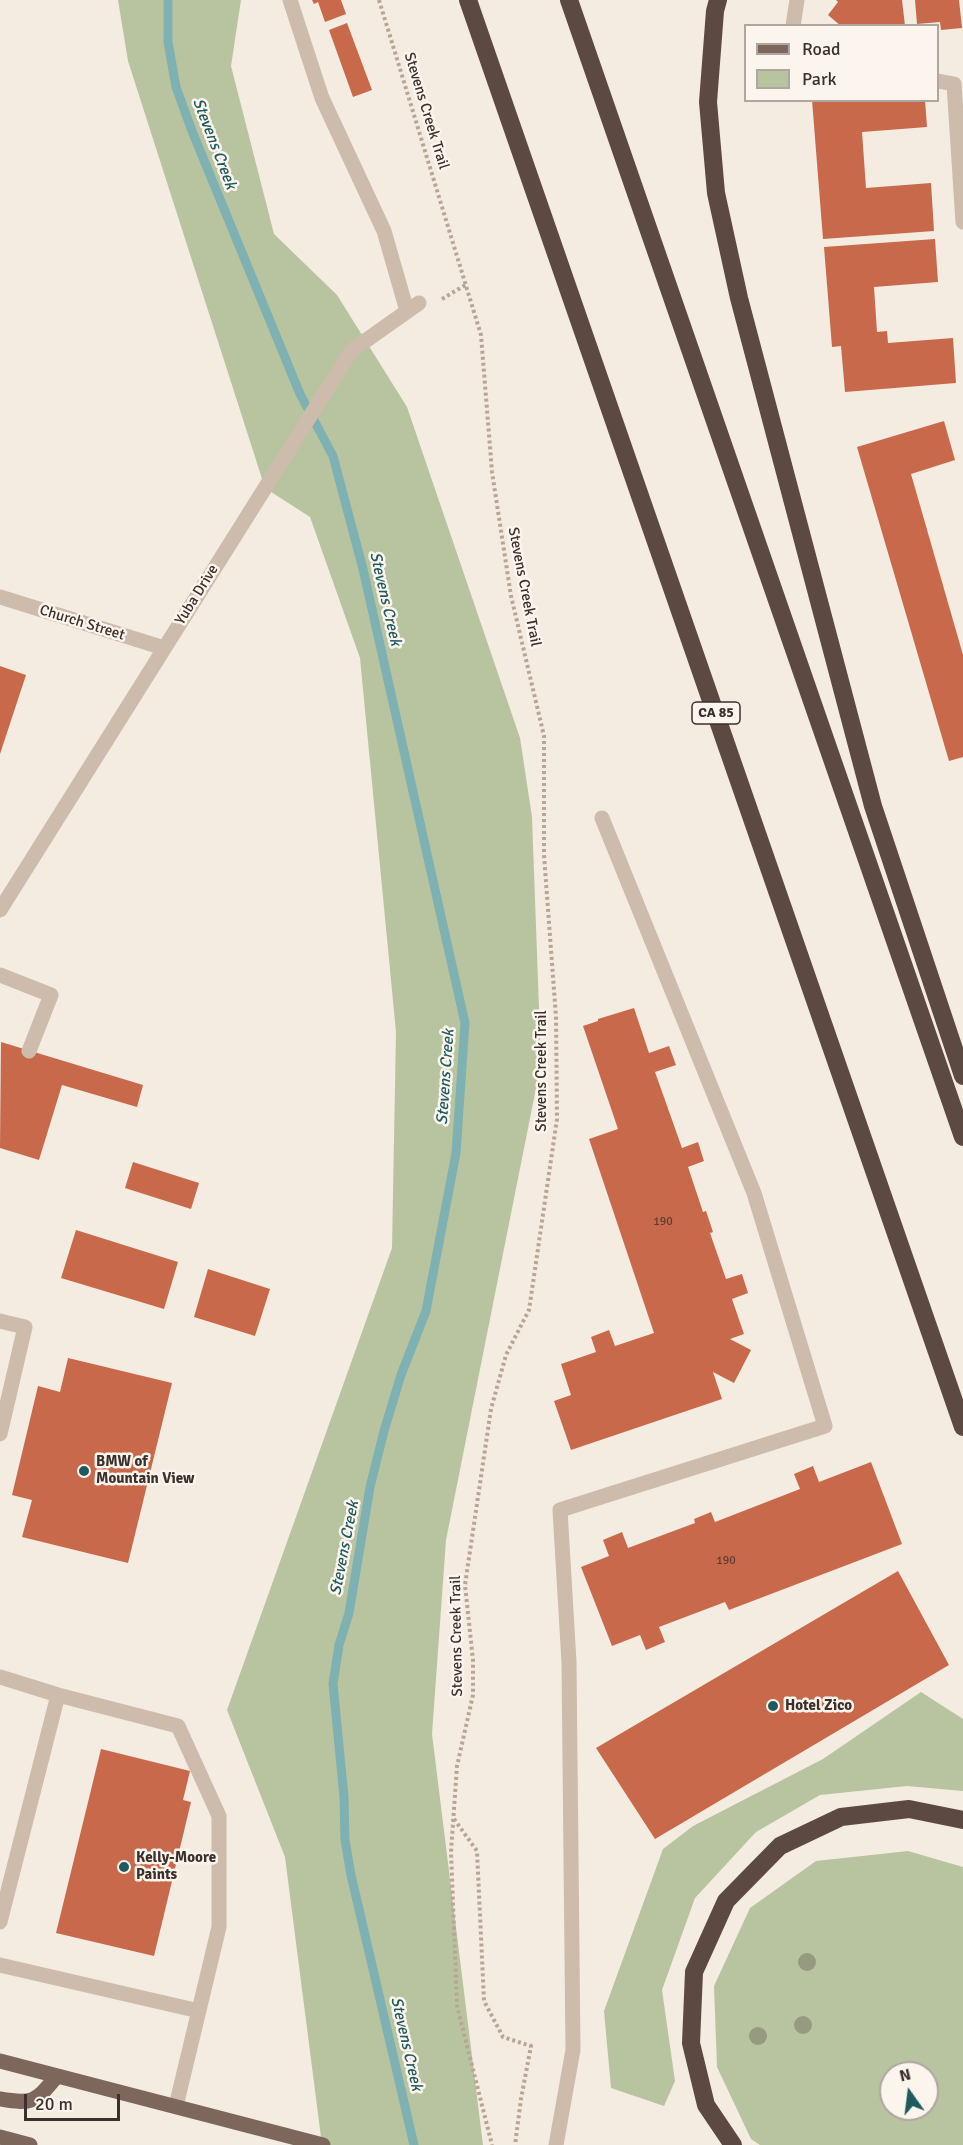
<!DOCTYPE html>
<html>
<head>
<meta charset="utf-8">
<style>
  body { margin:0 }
  #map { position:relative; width:963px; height:2145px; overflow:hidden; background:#f4ebe1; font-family:Signika,sans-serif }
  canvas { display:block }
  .legend { position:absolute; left:744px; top:24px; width:195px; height:78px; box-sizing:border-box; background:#fbf5ee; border:2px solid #aea6a0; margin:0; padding:8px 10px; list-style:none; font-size:18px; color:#3b302b }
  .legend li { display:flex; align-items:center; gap:12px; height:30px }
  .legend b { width:30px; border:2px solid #aea6a0 }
  .north { position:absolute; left:879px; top:2061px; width:60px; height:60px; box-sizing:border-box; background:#fbf5ee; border:2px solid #aea6a0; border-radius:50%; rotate:346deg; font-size:16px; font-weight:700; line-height:24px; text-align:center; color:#3b302b }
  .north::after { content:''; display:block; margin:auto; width:21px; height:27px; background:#1f5a5e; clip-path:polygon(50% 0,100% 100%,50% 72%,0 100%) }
  .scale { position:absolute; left:24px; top:2094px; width:96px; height:27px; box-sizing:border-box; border:3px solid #3b302b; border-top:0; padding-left:8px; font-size:18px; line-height:21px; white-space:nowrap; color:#3b302b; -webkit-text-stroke:4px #fbf5ee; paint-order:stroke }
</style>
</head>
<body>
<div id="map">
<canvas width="963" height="2145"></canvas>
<ul class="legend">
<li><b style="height:8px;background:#7d675c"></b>Road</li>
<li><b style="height:16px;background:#b8c4a0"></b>Park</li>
</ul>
<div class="north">N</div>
<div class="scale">20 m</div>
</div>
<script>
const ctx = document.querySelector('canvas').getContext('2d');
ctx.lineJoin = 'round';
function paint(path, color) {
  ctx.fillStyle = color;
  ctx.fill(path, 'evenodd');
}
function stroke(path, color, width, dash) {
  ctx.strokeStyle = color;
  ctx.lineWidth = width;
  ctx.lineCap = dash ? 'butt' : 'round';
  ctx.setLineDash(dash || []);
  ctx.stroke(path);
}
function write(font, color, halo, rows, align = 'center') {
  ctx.font = font + ' Signika,sans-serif';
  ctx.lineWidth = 5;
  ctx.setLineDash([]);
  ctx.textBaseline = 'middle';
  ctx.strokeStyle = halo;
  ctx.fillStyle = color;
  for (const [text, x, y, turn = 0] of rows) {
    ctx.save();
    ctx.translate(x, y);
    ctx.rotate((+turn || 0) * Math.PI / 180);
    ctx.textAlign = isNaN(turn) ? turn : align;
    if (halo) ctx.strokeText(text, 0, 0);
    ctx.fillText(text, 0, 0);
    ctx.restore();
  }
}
paint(new Path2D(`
  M118,0h123l-10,66 43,168 63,61 70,112 113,331 12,79 9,246 -95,477 -14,194 51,411h-161l-37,-288 -58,-147 165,-462 4,-216 -36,-374 -50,-141 -45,-29 -137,-427z
  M921,1692l42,27v72l-56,-5 -87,9 -64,37 -61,66 -33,92 13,91 -11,25 -53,-18 -7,-77 59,-162 30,-23 130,-67z
  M908,1851l55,16v278h-203l-9,-6 -34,-72 -3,-81 36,-78 66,-47zM891,2073h36v36h-36z`), '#b8c4a0');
stroke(new Path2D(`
  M168,0v42l8,45 16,44 108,263 33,62 30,113 102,454 -9,130 -30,158 -25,64 -17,56 -14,56 -21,126 -10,32 -6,39 11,113 1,43 6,35 63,270`), '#7fb0b2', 9);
paint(new Path2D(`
  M312,0h29l5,14 -21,8 -7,-20 -4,2z
  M836,0h66l3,26h-64l-13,-11 10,-13z
  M915,0h44l3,28 -21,2 -1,-8 -23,2z
  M347,23l25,67 -19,7 -24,-67z
  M812,100h113l2,27 -65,5 4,56 65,-5 3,48 -111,8z
  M935,239l3,43 -64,5 3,45 10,-1 1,12 65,-5 3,45 -111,9 -4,-46 -9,1 -8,-100z
  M944,421l11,39 -44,14 52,181v102l-14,4 -92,-314z
  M0,666l26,9 -26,79z
  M634,1008l15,45 20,-7 7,19 -21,7 27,76 16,-6 6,19 -16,6 15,45 3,-1 7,21 -3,1 16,46 16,-5 6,19 -16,6 12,35 -14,5 21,11 -17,33 -21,-11 9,27 -151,51 -17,-49 17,-6 -10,-31 35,-12 -5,-15 18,-7 6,16 39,-13 -65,-194 29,-10 -35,-103 15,-5v-2z
  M1,1042l142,43 -6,22 -75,-22 -23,75 -39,-12z
  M133,1162l66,21 -8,26 -66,-21z
  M76,1230l102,32 -14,47 -103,-31z
  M208,1269l62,20 -15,47 -61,-19z
  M68,1358l104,25 -44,180 -106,-26 10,-37 -20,-5 26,-109 22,6z
  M871,1462l31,82 -173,66 -4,-8 -66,25 6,15 -19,8 -6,-15 -28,11 -31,-79 28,-11 -6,-16 19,-8 6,16 67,-25 -1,-4 17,-7 4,10 85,-33 -6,-15 19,-8 6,16z
  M898,1571l51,94 -294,174 -59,-91z
  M101,1749l89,22 -7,29 8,2 -37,154 -98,-23z`), '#c8694b');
stroke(new Path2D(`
  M379,0l102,335 11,137 19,124 33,140v119l12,162 1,102 -28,191 -23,45 -15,54 -26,176 8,75v35l-16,71 -6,86 6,154 35,139
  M442,299l25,-15
  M454,1819l23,32 7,150 19,36 28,9 -10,53 -6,46`), '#b9a596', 4, [3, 3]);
stroke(new Path2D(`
  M290,0l32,98 62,133 23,80
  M793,26l4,-26
  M938,81l16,3 9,138
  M0,975l51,20 -22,56
  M0,1321l25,6 -25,107
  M0,1677l58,18 120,31 41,90v111l-43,179
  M0,1922l58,-227
  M0,1965l199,46
  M556,2145l17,-95 -4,-388 -9,-152 265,-84 -71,-233 -152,-375`), '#cdbbac', 15);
stroke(new Path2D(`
  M0,597l164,51
  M0,910l351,-559 68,-48`), '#cdbbac', 15);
stroke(new Path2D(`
  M0,2061l323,84
  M0,2099c34,6 36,2 57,-23
  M0,2137l30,8`), '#7d675c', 15);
stroke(new Path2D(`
  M468,0l495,1427
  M569,0l394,1137
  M718,0l-3,11 -7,91 8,91 23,105 134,508 90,270
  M733,2145l-27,-40 -15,-62 3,-71 32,-71 54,-55 61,-29 68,-8 54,11`), '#5c4a42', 18);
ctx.fillStyle = '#969b7f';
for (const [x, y] of [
  [807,1962],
  [803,2025],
  [758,2036]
]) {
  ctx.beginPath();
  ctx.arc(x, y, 9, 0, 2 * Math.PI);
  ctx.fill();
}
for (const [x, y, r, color] of [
  [84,1471,6,"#1f5a5e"],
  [773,1706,6,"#1f5a5e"],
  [124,1867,6,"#1f5a5e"]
]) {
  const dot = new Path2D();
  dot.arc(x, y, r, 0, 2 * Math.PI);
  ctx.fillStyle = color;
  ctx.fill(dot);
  stroke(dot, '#fbf5ee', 2);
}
write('12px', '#5e3e33', null, [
  ["190",663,1222],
  ["190",726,1561]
]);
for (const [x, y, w] of [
  [716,713,48]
]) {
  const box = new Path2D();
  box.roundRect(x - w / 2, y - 11, w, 22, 4.5);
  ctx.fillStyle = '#fbf5ee';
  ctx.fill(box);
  stroke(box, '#3b302b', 1.5);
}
write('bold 14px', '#3b302b', null, [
  ["CA 85",716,713]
]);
write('15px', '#3b302b', '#fbf5ee', [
  ["Stevens Creek Trail",426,111,73],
  ["Stevens Creek Trail",524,587,79],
  ["Yuba Drive",197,595,-58],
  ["Church Street",82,623,17],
  ["Stevens Creek Trail",542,1071,-90],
  ["Stevens Creek Trail",457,1636,-91]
]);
write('bold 15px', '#3b302b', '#fbf5ee', [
  ["BMW of",96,1462],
  ["Mountain View",96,1479],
  ["Hotel Zico",785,1706],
  ["Kelly-Moore",136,1858],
  ["Paints",136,1875]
], 'left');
write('italic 16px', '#1f5a5e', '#fbf5ee', [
  ["Stevens Creek",214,144,69],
  ["Stevens Creek",385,599,77],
  ["Stevens Creek",446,1077,-86],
  ["Stevens Creek",345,1548,-79],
  ["Stevens Creek",406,2044,77]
]);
</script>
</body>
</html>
